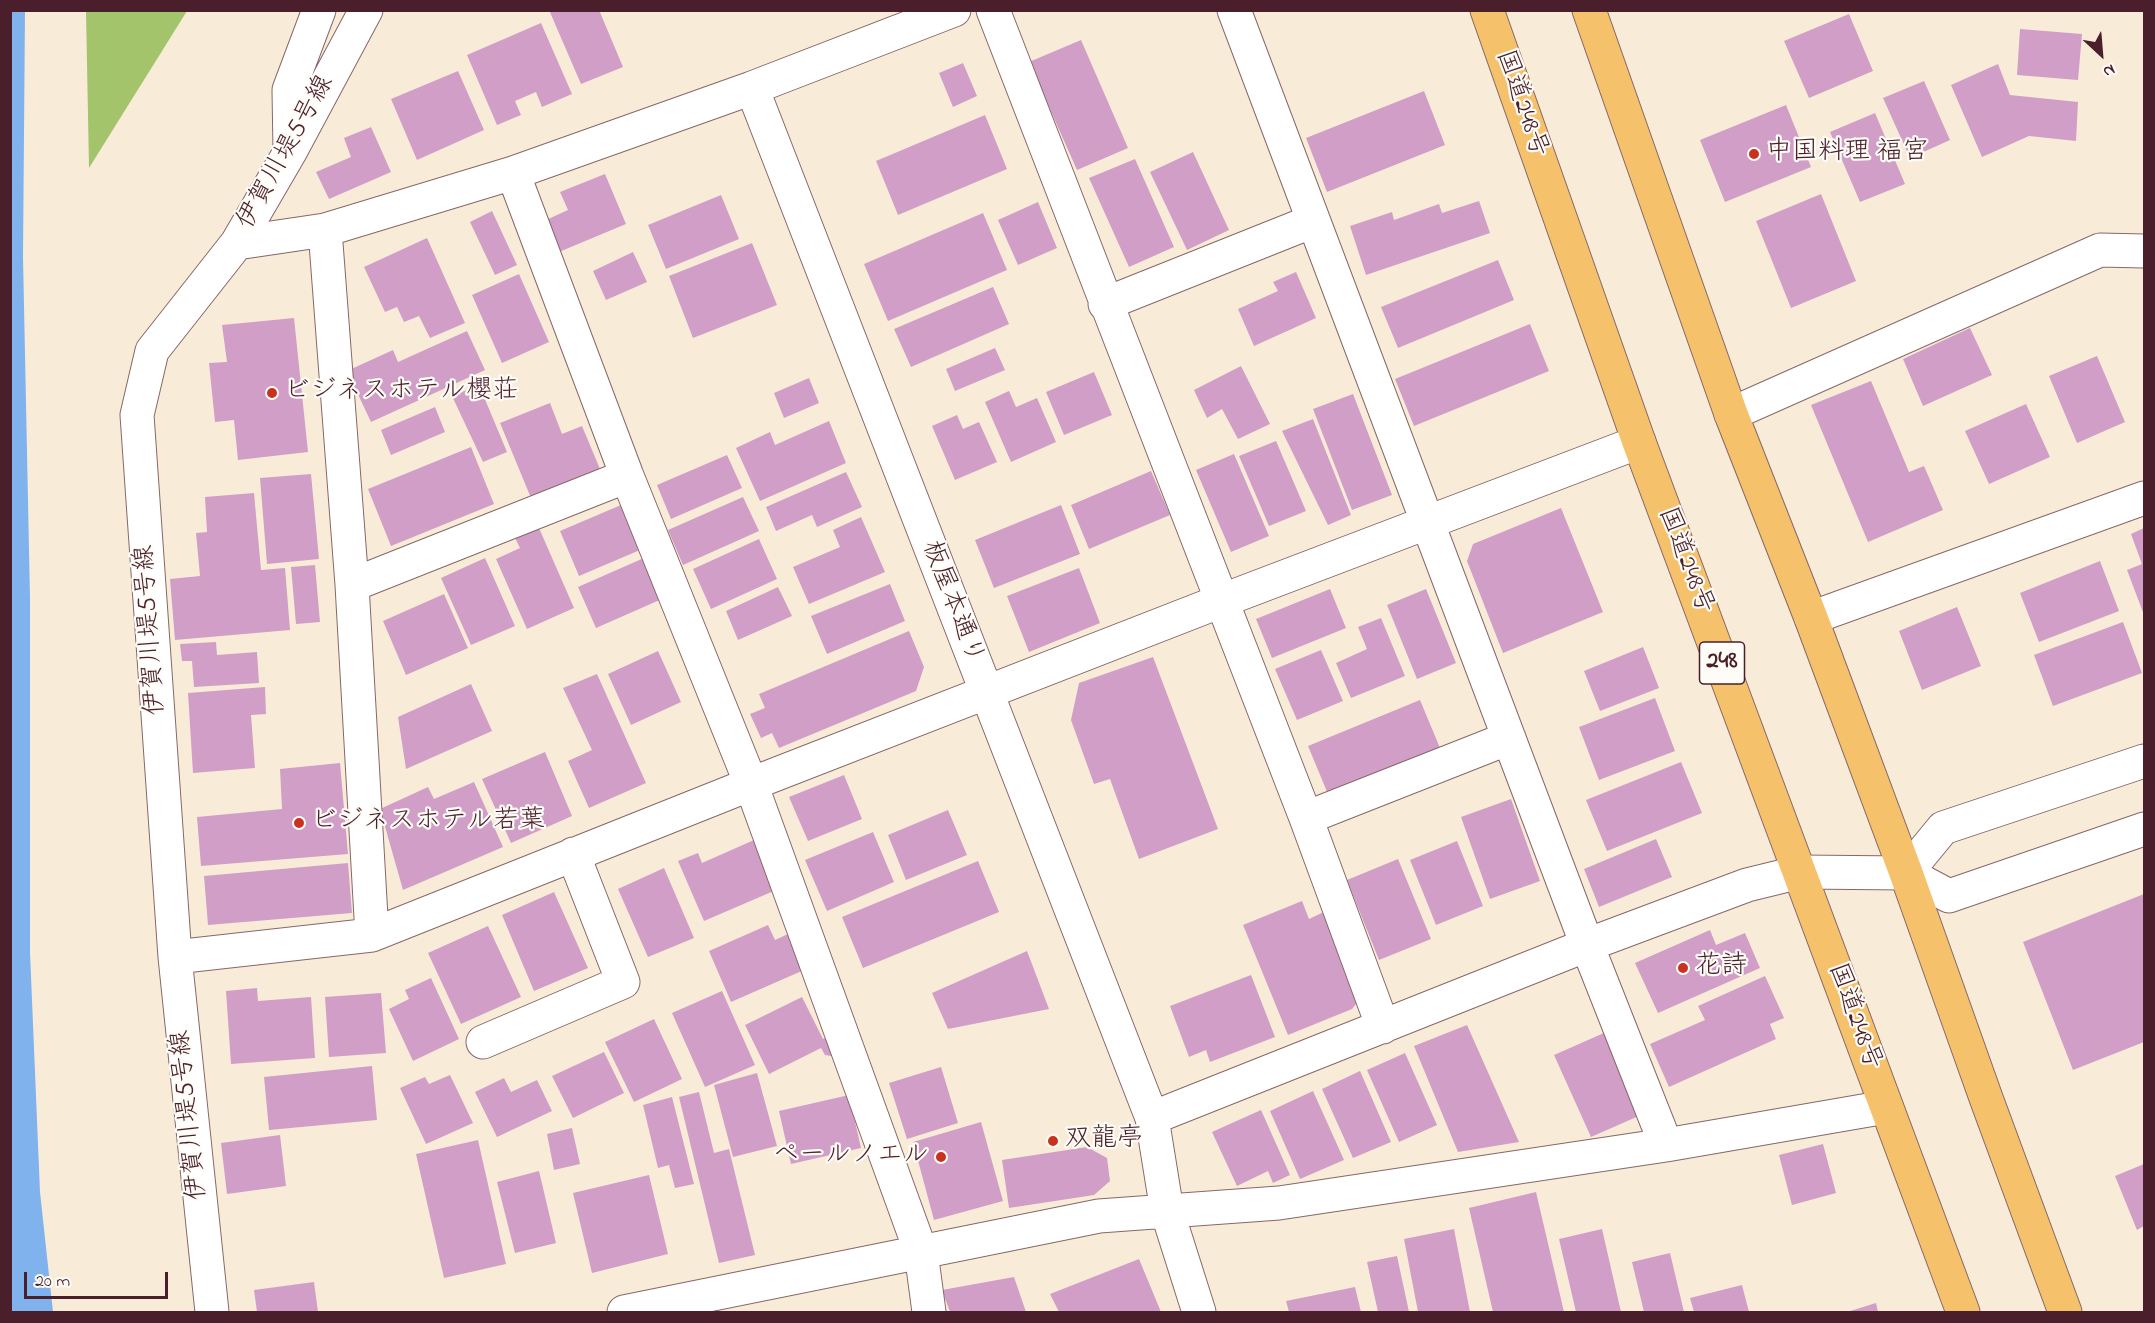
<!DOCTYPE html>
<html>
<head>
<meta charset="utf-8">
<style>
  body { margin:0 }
  #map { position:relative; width:2155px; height:1323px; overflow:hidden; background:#f8ecd9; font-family:"Indie Flower",sans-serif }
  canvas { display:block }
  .frame { position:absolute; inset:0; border:12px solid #4a1f2b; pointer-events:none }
  .north { position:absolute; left:2071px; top:24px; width:60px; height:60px; -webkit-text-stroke:4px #fdfcf7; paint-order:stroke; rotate:154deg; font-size:16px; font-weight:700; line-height:24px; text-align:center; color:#4a1f2b }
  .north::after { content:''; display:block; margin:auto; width:21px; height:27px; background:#4a1f2b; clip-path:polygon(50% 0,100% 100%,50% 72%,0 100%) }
  .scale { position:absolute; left:24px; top:1272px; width:144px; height:27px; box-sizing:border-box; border:3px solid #4a1f2b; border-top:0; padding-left:8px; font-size:18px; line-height:21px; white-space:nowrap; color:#4a1f2b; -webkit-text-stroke:4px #fdfcf7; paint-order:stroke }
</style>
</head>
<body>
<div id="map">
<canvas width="2155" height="1323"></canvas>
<div class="frame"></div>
<div class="north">N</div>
<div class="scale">20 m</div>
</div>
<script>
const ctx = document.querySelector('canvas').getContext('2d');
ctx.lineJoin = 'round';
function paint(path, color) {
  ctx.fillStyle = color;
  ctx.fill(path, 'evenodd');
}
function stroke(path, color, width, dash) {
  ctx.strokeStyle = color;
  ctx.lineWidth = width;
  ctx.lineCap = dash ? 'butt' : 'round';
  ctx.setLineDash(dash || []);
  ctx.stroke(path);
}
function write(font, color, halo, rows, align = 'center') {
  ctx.font = font + ' "Indie Flower","Klee One",sans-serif';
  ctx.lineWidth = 4.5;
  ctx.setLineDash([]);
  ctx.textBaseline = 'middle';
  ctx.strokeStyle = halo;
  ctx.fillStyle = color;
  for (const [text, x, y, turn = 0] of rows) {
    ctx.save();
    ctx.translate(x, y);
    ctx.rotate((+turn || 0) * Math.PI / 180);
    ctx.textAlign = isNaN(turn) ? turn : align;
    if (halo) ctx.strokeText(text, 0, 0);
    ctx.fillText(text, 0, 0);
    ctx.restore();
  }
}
paint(new Path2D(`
  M86,11h101l-98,157z`), '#a4c46c');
paint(new Path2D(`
  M10,11h15l-2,246 7,341v354l10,240 13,120h-43z`), '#80b3ed');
paint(new Path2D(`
  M549,10h50l24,57 -42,17z
  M1849,14l24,57 -64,27 -25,-57z
  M541,23l31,71 -30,13 -6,-15 -21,9 6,14 -24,10 -30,-70z
  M2020,29l62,5 -4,46 -61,-5z
  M1081,40l47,108 -51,22 -48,-108z
  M963,63l14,33 -24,11 -14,-34z
  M1998,64l12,31 68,7 -2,39 -47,-5 -47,21 -31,-72z
  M458,71l26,59 -67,30 -26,-61z
  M1924,81l26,59 -40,18 -27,-60z
  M1424,91l21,54 -118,47 -21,-54z
  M1786,105l25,62 -86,35 -25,-62z
  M1875,113l30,71 -45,18 -30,-70z
  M985,115l22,54 -109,46 -22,-54z
  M371,127l20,45 -62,27 -13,-27 35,-15 -7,-19z
  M1193,152l36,78 -42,20 -37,-78z
  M1135,159l39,88 -45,20 -40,-89z
  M605,174l21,50 -67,28 -13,-32 22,-10 -8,-18z
  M1821,194l35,87 -65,27 -35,-87z
  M721,195l18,44 -73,30 -18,-44z
  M1479,201l11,32 -124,42 -16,-49 42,-14 2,8 45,-16 3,9z
  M1038,202l19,46 -39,17 -20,-45z
  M492,211l25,54 -22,10 -25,-53z
  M983,213l24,57 -119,51 -24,-57z
  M427,238l38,85 -35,15 -11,-22 -15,6 -7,-15 -12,5 -21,-45z
  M752,243l25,62 -84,33 -24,-62z
  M633,252l14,30 -41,18 -13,-29z
  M1498,260l16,40 -116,48 -17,-41z
  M1296,272l20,46 -62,28 -16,-37 40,-18 -5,-9z
  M519,274l30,68 -47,21 -30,-68z
  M993,287l16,37 -98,43 -17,-38z
  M294,318l14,134 -70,8 -4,-40 -19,2 -6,-59 18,-1 -5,-37z
  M1530,324l19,47 -135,55 -19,-47z
  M1970,328l22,47 -69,31 -20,-47z
  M467,331l18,39 -114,52 -24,-51 46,-21 5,12z
  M995,348l10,22 -50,21 -9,-22z
  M2097,356l28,66 -48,21 -28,-67z
  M1241,366l29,58 -32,15 -16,-30 -15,9 -13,-28z
  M1094,372l18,43 -48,20 -18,-43z
  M809,378l10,25 -35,15 -10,-25z
  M1871,381l38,91 15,-6 19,44 -75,32 -57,-137z
  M479,385l28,67 -24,10 -31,-66z
  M1009,391l7,16 21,-9 19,44 -45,20 -26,-60z
  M1353,394l39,101 -40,15 -39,-101z
  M550,403l12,31 20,-8 18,43 -69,29 -31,-75z
  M2026,404l24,53 -61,27 -24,-53z
  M435,407l10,25 -54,23 -10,-25z
  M957,415l6,14 16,-7 18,40 -42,18 -23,-54z
  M1313,419l38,96 -23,10 -46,-94z
  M829,421l17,42 -86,38 -24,-53 34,-16 5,13z
  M1276,441l30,70 -37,15 -30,-70z
  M471,447l23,57 -103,42 -23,-57z
  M1234,454l35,82 -38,16 -35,-82z
  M727,455l15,33 -71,31 -14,-34z
  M1151,471l19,44 -81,34 -18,-44z
  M846,472l16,35 -45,20 -5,-12 -36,16 -10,-24z
  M311,474l8,85 -52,5 -7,-86z
  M254,493l7,77 24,-2 5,62 -115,10 -5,-61 30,-3 -4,-43 11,-1 -2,-35z
  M743,497l16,34 -76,34 -15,-35z
  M621,505l19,45 -61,26 -19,-45z
  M1061,505l19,49 -86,34 -19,-48z
  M1561,508l42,104 -100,41 -36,-92 6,-17z
  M861,517l24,55 -76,32 -16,-37 47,-20 -7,-17z
  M539,528l35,80 -47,21 -31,-70 24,-11 -5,-10z
  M2144,528v87l-17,-45 15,-6 -11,-30z
  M759,539l18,40 -66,30 -18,-40z
  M653,554l18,41 -75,33 -18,-41z
  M485,558l30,68 -44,19 -30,-67z
  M2100,561l19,50 -80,31 -19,-49z
  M315,565l5,57 -24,2 -5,-57z
  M1079,568l21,55 -71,29 -22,-56z
  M890,584l15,37 -78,33 -16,-38z
  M778,587l14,29 -54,24 -12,-29z
  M1330,589l16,39 -74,30 -16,-39z
  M1426,589l30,74 -39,16 -30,-74z
  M444,594l24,54 -62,27 -23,-54z
  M1957,607l24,59 -59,24 -23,-59z
  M1381,618l24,58 -54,22 -15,-35 31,-14 -9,-22z
  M2123,622l19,51 -89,33 -19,-51z
  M909,631l15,36 -8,24 -137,57 -7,-15 -11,5 -11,-24 15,-6 -6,-14z
  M216,642l1,13 40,-3 2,31 -65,4 -2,-26h-10l-2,-17z
  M1643,647l16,41 -59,23 -16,-40z
  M1321,650l22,51 -46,19 -22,-51z
  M658,651l23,51 -50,23 -23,-51z
  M1153,657l65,172 -79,30 -29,-80 -16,5 -23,-64 8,-37z
  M597,674l49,109 -57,25 -21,-47 24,-11 -29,-62z
  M471,684l21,47 -86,38 -8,-52z
  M265,687l1,27 -15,1 4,53 -62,5 -5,-80z
  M1655,698l20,53 -76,29 -20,-53z
  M1420,700l20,48 -112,46 -20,-48z
  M545,752l27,64 -61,27 -29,-64z
  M1681,762l21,51 -95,38 -21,-51z
  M340,763l8,91 -147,12 -4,-49 85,-8 -2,-40z
  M844,775l18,44 -54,22 -19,-44z
  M474,782l29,65 -100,43 -23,-81 48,-22 6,12z
  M1511,799l29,82 -50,18 -29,-82z
  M948,810l19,45 -61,25 -18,-45z
  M873,832l21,50 -67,29 -22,-51z
  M1656,839l16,38 -73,30 -15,-38z
  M754,840l22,50 -72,31 -26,-60 20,-8 4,10z
  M1457,841l26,65 -47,19 -26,-65z
  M1398,859l33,80 -52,21 -32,-80z
  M978,861l21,51 -136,56 -21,-51z
  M348,863l4,50 -144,12 -4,-49z
  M664,868l30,70 -46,19 -30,-68z
  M554,892l34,76 -54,23 -32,-76z
  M2144,894v148l-71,28 -50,-128z
  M1302,901l7,18 19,-9 35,85 -11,14 -64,26 -45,-110z
  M768,925l7,15 13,-6 16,36 -73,32 -22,-51z
  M488,926l33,71 -60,27 -33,-71z
  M1710,930l6,15 29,-12 15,35 -102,45 -23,-50z
  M1027,951l22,58 -101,20 -16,-36z
  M1251,975l24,62 -65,25 -4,-12 -17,7 -19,-51z
  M1765,976l19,42 -14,6 6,15 -107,48 -19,-43 55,-24 -7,-14z
  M431,978l28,61 -46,22 -24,-52 20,-10 -4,-9z
  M257,988l1,13 53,-4 4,61 -84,6 -5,-73z
  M722,991l33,74 -50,22 -33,-74z
  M381,993l5,60 -57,4 -4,-60z
  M802,997l21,42 4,-2 9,18 -5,1 -6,-1 -4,-7 -52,26 -24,-49z
  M654,1019l28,60 -48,23 -29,-60z
  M1467,1025l52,117 -61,10 -44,-106z
  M1604,1033l37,82 -50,22 -37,-82z
  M604,1052l20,41 -51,25 -21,-42z
  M1405,1053l32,72 -38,17 -32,-72z
  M372,1066l5,54 -108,10 -5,-53z
  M941,1067l17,56 -51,16 -18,-56z
  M1360,1071l31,71 -38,16 -31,-69z
  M757,1073l20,73 -44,11 -19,-72z
  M450,1075l23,48 -47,21 -26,-56 25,-11 4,7z
  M504,1078l7,14 26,-12 15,31 -55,26 -22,-45z
  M1313,1091l31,69 -44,19 -30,-68z
  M699,1092l15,61 15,-4 26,106 -36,8 -40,-166z
  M849,1095l12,53 -70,16 -12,-53z
  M672,1097l22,87 -19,4 -6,-23 -11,3 -15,-63z
  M1261,1110l29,65 -17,8 -5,-12 -31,15 -25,-54z
  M981,1122l22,79 -69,19 -21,-78z
  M572,1128l8,36 -26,6 -7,-36z
  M280,1135l6,51 -59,8 -6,-51z
  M478,1140l28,124 -62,14 -28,-124z
  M1823,1144l13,49 -44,12 -13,-50z
  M1087,1147l20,11 3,23 -16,14 -85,13 -7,-48z
  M2144,1164v62l-7,4 -22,-54z
  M539,1171l17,72 -41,10 -18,-71z
  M649,1175l19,79 -76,19 -19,-80z
  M1536,1192l28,120h-71l-24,-104z
  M1454,1229l16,83h-52l-14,-73z
  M1602,1229l19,83h-45l-17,-73z
  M1670,1253l14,59h-40l-12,-50z
  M1397,1256l12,56h-31l-11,-50z
  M1139,1259l22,53h-102l-9,-18z
  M1014,1277l12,35h-76l-8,-22z
  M314,1282l4,30h-61l-3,-22z
  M1742,1285l7,27h-55l-4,-14z
  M1355,1287l6,25h-72l-3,-11z
  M1876,1303l2,9h-31z`), '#d19ec7');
const minor = new Path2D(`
  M993,10l313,808 77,209
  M1234,10l353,935 79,200
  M752,88l400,1030 15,93 32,101
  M290,151l-1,-61 30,-80
  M513,173l114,303 124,308 170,468 8,60
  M325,230l27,355 20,350
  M237,243l88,-13 188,-57 239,-85 202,-78
  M1105,304l208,-83
  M1731,414l369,-164 44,1
  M352,585l275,-109
  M1811,618l333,-120
  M1306,818l203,-80
  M1906,873l37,-45 201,-67
  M175,957l197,-22 379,-151 470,-183 418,-159
  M483,1042l140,-60 -50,-128
  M1152,1118l435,-173 160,-60 53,-13 106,1 43,23 195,-67
  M212,1312l-37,-355 -38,-542 15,-64 85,-108 53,-91 76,-142
  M624,1312l475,-96 180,-13 387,-58 220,-38`);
const highway = new Path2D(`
  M1487,10l152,432 324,870
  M1589,10l142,404 80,204 95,255 80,225 79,214`);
stroke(minor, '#876768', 35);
stroke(highway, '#876768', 35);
stroke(minor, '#fff', 33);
stroke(highway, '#f5c16b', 33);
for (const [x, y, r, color] of [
  [1754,154,6,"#c8321e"],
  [272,393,6,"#c8321e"],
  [299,823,6,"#c8321e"],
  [1683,968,6,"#c8321e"],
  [1053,1141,6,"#c8321e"],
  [941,1157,6,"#c8321e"]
]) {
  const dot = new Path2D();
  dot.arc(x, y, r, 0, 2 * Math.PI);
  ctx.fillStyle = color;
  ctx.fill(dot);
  stroke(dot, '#fdfcf7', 2);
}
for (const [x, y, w] of [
  [1722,663,45]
]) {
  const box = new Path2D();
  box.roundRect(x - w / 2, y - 21, w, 42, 4.5);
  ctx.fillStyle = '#fdfcf7';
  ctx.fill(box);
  stroke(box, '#4a1f2b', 1.5);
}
write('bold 24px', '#4a1f2b', null, [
  ["248",1722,663]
]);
write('26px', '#4a1f2b', '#fdfcf7', [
  ["国道248号",1520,104,71],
  ["伊賀川堤5号線",287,153,-61],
  ["国道248号",1684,561,69],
  ["板屋本通り",951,603,69],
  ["伊賀川堤5号線",152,630,-94],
  ["国道248号",1853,1017,70],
  ["伊賀川堤5号線",191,1115,-96]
]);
write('26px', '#4a1f2b', '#fdfcf7', [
  ["中国料理 福宮",1766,154],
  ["ビジネスホテル櫻荘",284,393],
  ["ビジネスホテル若葉",311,823],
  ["花詩",1695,968],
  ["双龍亭",1065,1141],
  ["ペールノエル",929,1157,"right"]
], 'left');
</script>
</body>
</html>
